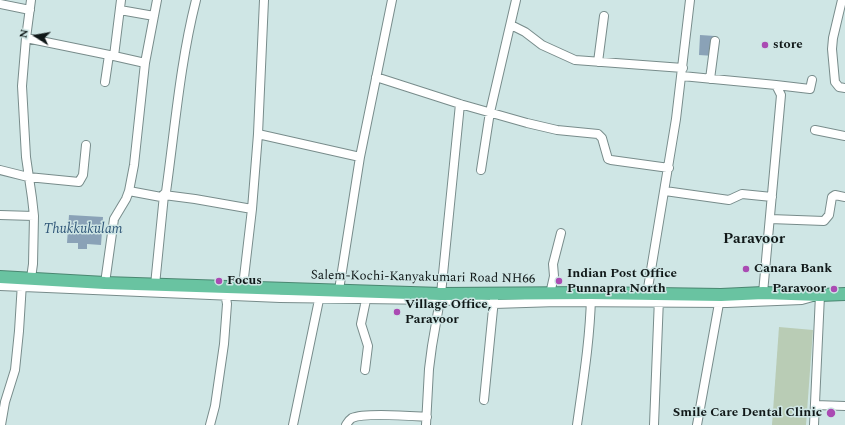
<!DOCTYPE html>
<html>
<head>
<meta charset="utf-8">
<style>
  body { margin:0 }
  #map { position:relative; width:845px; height:425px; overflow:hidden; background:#cfe6e5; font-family:Spectral,serif }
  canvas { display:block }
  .north { position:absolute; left:16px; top:16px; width:40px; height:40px; -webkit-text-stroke:3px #cfe6e5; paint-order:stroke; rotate:281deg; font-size:11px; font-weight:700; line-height:16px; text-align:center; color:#101818 }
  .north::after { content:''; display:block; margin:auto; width:14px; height:18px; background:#101818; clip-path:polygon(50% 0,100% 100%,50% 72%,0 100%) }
</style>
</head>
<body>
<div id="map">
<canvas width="845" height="425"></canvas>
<div class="north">N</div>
</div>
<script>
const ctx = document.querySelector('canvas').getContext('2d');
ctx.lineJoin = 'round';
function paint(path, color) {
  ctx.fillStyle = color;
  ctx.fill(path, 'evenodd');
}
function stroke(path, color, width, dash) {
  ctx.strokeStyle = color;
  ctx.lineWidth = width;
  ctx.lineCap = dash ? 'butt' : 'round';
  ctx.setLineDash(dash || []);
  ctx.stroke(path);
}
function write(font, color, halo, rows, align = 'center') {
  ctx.font = font + ' Spectral,serif';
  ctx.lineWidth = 3;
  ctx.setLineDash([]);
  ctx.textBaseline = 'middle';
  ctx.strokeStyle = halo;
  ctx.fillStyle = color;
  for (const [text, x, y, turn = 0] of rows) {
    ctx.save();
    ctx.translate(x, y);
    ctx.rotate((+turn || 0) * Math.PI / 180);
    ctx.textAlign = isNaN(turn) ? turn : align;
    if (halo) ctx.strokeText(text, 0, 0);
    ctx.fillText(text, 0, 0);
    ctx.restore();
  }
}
paint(new Path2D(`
  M779,327l34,3 -7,95h-34z`), '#b9ccb5');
paint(new Path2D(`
  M700,35l15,1 -1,20 -15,-1z
  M69,215l34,2 -2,28 -14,-1v5h-9v-6h-11z`), '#8aa2b7');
const minor = new Path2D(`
  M121,0l-7,56 31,7
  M842,0l-9,38 -1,11 3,33 4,5 6,1
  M0,4l30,6
  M120,10l34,6
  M511,25l14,7 17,13 33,15 108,8
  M26,38l88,18
  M598,62l6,-46
  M682,76l94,9 5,10 -18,198
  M376,77l84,27 67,19 30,7 41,4 4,4 6,21 3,1 58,8
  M710,79l5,-38
  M105,82l4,-27
  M776,85l34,4 2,-9
  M815,130l30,6
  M258,134l102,23
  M0,170l28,7 51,5 4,-7 3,-30
  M481,170l9,-58 26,-112
  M129,191l32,6 5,-5c9,-64 14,-129 30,-192
  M665,191l64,9 13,-6 30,3
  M0,215l34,1
  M770,219l54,2 5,-6 3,-18 3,-2 10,2
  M31,278l2,-14 1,-48 -2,-18 -6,-41 -4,-71 4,-48 5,-38
  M105,283l9,-64 12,-20 3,-8 5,-26 11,-102 12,-63
  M155,285l9,-90 31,4 57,10
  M0,286l280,12 160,2 54,4 63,-2 170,1 75,-3 18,-5 -6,130
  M243,286l9,-77 6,-75 6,-134
  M339,290l21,-133 32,-157
  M550,294l4,-18 -1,-12 8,-31
  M647,294l29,-175 14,-119
  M365,370l3,-24 -7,-22 6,-29
  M484,400l10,-101
  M815,405l30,1
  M1,425l4,-23 10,-32 4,-39 3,-48
  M210,425l5,-19 9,-62 3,-40 -2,-12
  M293,425l27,-130
  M346,425c2,-3 3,-5 6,-7 13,-6 59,-2 75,-1
  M426,425l3,-56 3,-23 9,-52 19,-190
  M577,425c6,-43 13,-85 14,-128
  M654,425l5,-127
  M697,425l23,-127`);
const highway = new Path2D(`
  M0,277l105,6 336,11 150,-1 130,2 42,-2 57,2 25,-1`);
stroke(minor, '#788c8b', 10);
stroke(highway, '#4a8771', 14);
stroke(minor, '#fff', 8);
stroke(highway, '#69c3a1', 12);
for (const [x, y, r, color] of [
  [765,45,4,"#aa4bb3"],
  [746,269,4,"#aa4bb3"],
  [219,281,4,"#aa4bb3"],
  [559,281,4,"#aa4bb3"],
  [834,289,4,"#aa4bb3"],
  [397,312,4,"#aa4bb3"],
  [831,413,5,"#aa4bb3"]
]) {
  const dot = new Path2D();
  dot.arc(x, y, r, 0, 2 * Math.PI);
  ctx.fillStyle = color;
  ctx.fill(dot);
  stroke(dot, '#cfe6e5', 1.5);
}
write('bold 13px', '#101818', '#cfe6e5', [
  ["store",773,45],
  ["Canara Bank",754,269],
  ["Indian Post Office",567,274],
  ["Punnapra North",567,289],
  ["Focus",227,281],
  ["Paravoor",826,289,"right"],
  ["Village Office,",405,305],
  ["Paravoor",405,320],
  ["Smile Care Dental Clinic",822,413,"right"]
], 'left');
write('13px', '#101818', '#cfe6e5', [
  ["Salem-Kochi-Kanyakumari Road NH66",423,278,1]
]);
write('italic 14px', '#315879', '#cfe6e5', [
  ["Thukkukulam",83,230]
]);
write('bold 15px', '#101818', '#cfe6e5', [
  ["Paravoor",754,240]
]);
</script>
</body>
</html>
